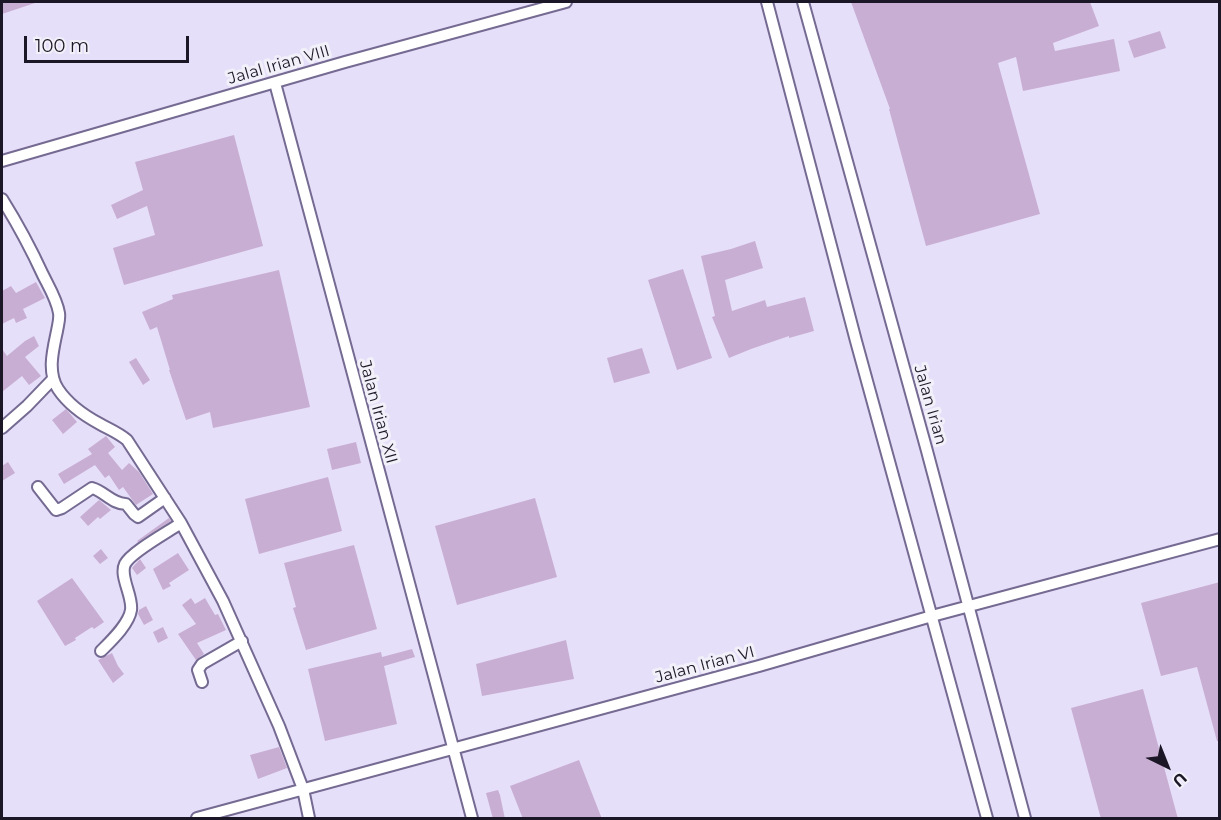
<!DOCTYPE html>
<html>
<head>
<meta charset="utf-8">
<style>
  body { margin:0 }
  #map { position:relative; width:1221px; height:820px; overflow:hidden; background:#e6dffa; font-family:Montserrat,sans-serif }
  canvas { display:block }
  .frame { position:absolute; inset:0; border:3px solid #1c1726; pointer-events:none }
  .north { position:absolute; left:1137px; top:736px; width:60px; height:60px; -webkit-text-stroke:4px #f2f0f8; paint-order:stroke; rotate:137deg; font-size:16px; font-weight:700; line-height:24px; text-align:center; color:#1c1726 }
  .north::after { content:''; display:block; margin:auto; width:21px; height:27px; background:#1c1726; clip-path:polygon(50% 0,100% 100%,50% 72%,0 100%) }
  .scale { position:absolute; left:24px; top:36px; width:165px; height:27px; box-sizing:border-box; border:3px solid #1c1726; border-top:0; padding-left:8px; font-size:18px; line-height:21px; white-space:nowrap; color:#1c1726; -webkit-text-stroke:4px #f2f0f8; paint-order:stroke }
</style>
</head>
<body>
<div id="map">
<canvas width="1221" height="820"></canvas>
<div class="frame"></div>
<div class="north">U</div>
<div class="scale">100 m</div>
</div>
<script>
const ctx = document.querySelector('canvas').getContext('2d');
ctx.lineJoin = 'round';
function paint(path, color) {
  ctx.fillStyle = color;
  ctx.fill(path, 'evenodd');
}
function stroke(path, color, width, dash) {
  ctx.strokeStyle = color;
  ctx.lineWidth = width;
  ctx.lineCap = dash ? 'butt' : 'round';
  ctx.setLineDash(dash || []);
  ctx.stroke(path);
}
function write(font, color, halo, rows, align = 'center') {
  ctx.font = font + ' Montserrat,sans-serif';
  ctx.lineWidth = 6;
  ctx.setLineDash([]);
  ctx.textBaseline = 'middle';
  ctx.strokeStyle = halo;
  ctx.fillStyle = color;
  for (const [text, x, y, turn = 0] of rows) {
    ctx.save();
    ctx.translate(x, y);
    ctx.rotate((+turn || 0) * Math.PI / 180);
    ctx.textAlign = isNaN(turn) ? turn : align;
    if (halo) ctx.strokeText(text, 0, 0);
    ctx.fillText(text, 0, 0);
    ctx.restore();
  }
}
paint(new Path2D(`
  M2,2h32l1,1 -33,11z
  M851,2h239l9,24 -46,17 2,8 59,-12 6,32 -97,20 -7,-34 -18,6 42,151 -114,32 -37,-137h1z
  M1160,31l6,17 -32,10 -6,-17z
  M234,135l29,111 -139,39 -11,-37 42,-13 -8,-29 -30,13 -6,-14 32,-15 -8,-28z
  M755,241l8,27 -38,12 7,31 33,-11 2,7 38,-10 9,34 -25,7v-2l-38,13 -22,9 -17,-41 3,-1 -14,-60 30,-7z
  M683,269l29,89 -35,12 -29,-90z
  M279,270l31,137 -97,21 -3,-16 -24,8 -17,-50h1l-13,-43 -7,3 -8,-18 31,-13 -1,-4z
  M36,282l9,16 -22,11 4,9 -11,5 -2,-5 -12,6v-33l9,-5 5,7z
  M34,336l5,10 -14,11 16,19 -12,9 -7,-9 -20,16v-43l5,7 18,-15z
  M642,348l8,25 -36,10 -7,-25z
  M136,358l14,22 -7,5 -14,-23z
  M66,409l11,13 -14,12 -11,-14z
  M106,436l9,11 -7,6 14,17 7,-7 10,9 14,22 -17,11 -13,-18 -4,3 -10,-15 -4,3 -10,-13 -31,19 -6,-10 34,-20 -4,-5z
  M356,442l5,21 -29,7 -5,-21z
  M8,462l7,11 -13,8v-15z
  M328,477l14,54 -83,23 -14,-55z
  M535,498l22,79 -100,28 -22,-79z
  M99,500l12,10 -11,9 -2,-2 -10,9 -8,-9z
  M169,518l2,3 -33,21 -1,-1z
  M354,545l23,84 -71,21 -13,-42 3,-1 -12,-44z
  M101,549l7,9 -8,6 -7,-8z
  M178,553l11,17 -20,13 2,3 -8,4 -10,-21z
  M140,559l6,9 -9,7 -5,-7z
  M72,578l32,44 -10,7 -2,-2 -17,11 1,2 -11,6 -28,-45z
  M1220,582v159h-3l-20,-74 -36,9 -20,-73z
  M191,598l4,6 10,-6 10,17 3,-1 8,16 -29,13 7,11 -8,6 -18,-26 18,-10 -14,-19z
  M146,606l7,14 -9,5 -6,-11 1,-4z
  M163,627l5,11 -10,5 -5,-11z
  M566,640l8,39 -92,17 -6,-32z
  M412,649l3,8 -31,9 13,58 -72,17 -17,-72 73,-17 1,5z
  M112,653l6,13 6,8 -11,9 -15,-23z
  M1143,689l35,130h-77l-30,-111z
  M279,747l8,21 -29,11 -8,-24z
  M579,760l23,59h-79l-13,-33z
  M498,790l2,5 5,24h-12l-7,-26z`), '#c9aed3');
const minor = new Path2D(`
  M767,2l89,339 131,477
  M803,2l124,449 98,367
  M275,83l197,735
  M2,161l343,-99 221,-60
  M2,199c15,24 29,50 41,76 6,12 14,25 16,38 1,6 -1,12 -2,18 -4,19 -10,41 1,58 10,15 27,27 42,35 9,5 19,9 27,16l54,83 42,78 56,125 24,63 6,29
  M2,428l25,-22 26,-27
  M38,487l18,23 6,-2 30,-20c12,3 20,16 34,16l8,10 4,3 27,-19
  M101,651c10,-10 28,-27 30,-41 2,-14 -12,-34 -6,-46 6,-12 43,-32 56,-41
  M202,682l-4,-12 4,-6 40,-23
  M197,818l562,-152 173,-50 288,-77`);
stroke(minor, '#756a91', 14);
stroke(minor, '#fff', 10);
write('16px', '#1c1726', '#f2f0f8', [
  ["Jalal Irian VIII",279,65,-16],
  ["Jalan Irian",930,405,74],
  ["Jalan Irian XII",378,412,75],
  ["Jalan Irian VI",705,665,-15]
]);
</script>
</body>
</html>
